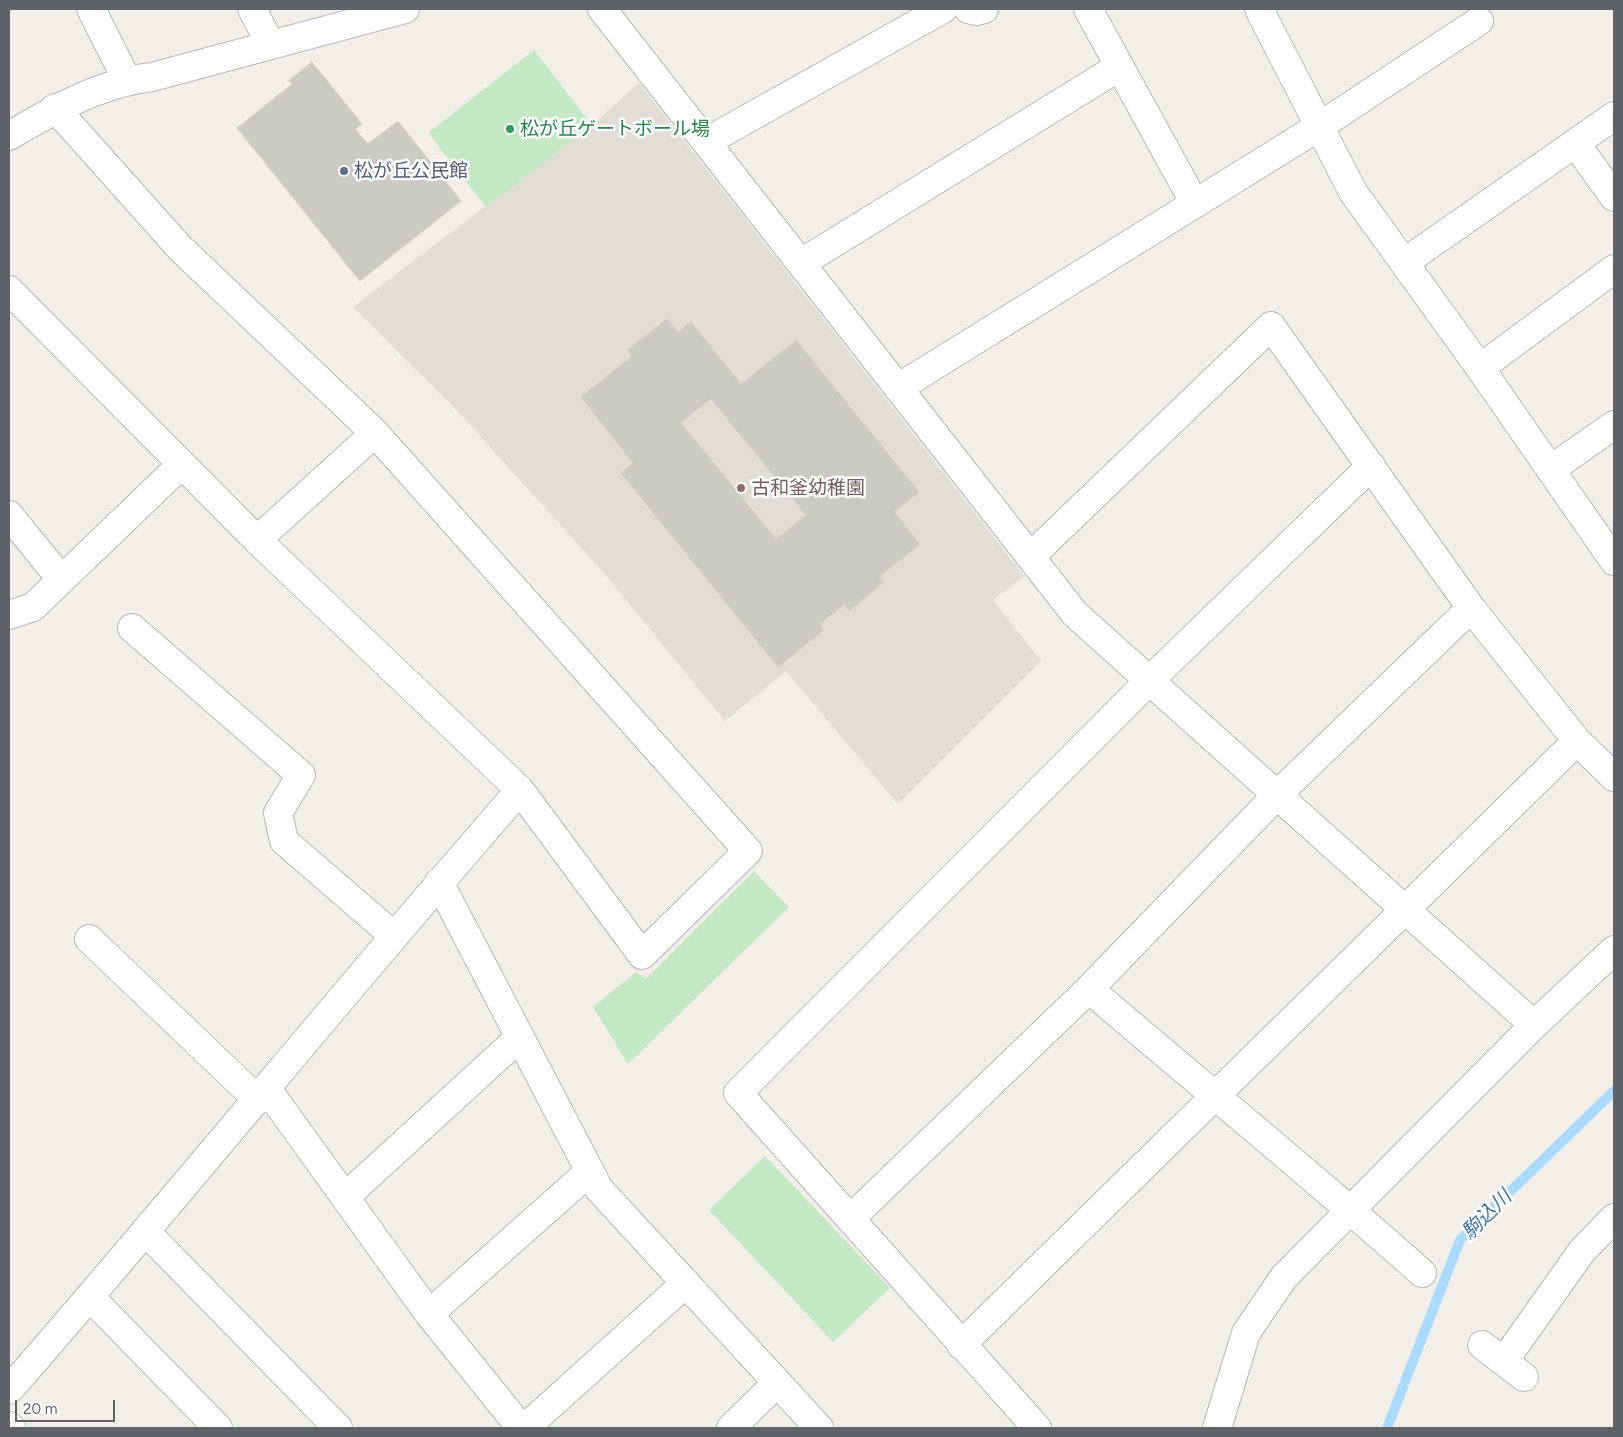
<!DOCTYPE html>
<html>
<head>
<meta charset="utf-8">
<style>
  body { margin:0 }
  #map { position:relative; width:1623px; height:1437px; overflow:hidden; background:#f1efe8; font-family:Figtree,sans-serif }
  canvas { display:block }
  .frame { position:absolute; inset:0; border:10px solid #5f6368; pointer-events:none }
  .scale { position:absolute; left:15px; top:1400px; width:100px; height:22px; box-sizing:border-box; border:2px solid #5f6368; border-top:0; padding-left:6px; font-size:15px; line-height:18px; white-space:nowrap; color:#5f6368; -webkit-text-stroke:4px #fff; paint-order:stroke }
</style>
</head>
<body>
<div id="map">
<canvas width="1623" height="1437"></canvas>
<div class="frame"></div>
<div class="scale">20 m</div>
</div>
<script>
const ctx = document.querySelector('canvas').getContext('2d');
ctx.lineJoin = 'round';
function paint(path, color) {
  ctx.fillStyle = color;
  ctx.fill(path, 'evenodd');
}
function stroke(path, color, width, dash) {
  ctx.strokeStyle = color;
  ctx.lineWidth = width;
  ctx.lineCap = dash ? 'butt' : 'round';
  ctx.setLineDash(dash || []);
  ctx.stroke(path);
}
function write(font, color, halo, rows, align = 'center') {
  ctx.font = font + ' Figtree,"Noto Sans JP",sans-serif';
  ctx.lineWidth = 5;
  ctx.setLineDash([]);
  ctx.textBaseline = 'middle';
  ctx.strokeStyle = halo;
  ctx.fillStyle = color;
  for (const [text, x, y, turn = 0] of rows) {
    ctx.save();
    ctx.translate(x, y);
    ctx.rotate((+turn || 0) * Math.PI / 180);
    ctx.textAlign = isNaN(turn) ? turn : align;
    if (halo) ctx.strokeText(text, 0, 0);
    ctx.fillText(text, 0, 0);
    ctx.restore();
  }
}
paint(new Path2D(`
  M639,83l385,493 -31,24 48,61 -143,143 -112,-133 -61,50 -121,-148 -153,-169 -98,-97 239,-182z`), '#e1ded6');
paint(new Path2D(`
  M534,50l58,75 -106,82 -58,-74z
  M754,871l35,36 -161,157 -35,-57 43,-35 10,7z
  M765,1156l125,132 -57,54 -124,-132z`), '#c5e8c5');
stroke(new Path2D(`
  M1387,1428l73,-188 154,-149`), '#aadaff', 10);
const building = new Path2D(`
  M312,62l50,62 -7,5 13,15 30,-23 63,80 -101,80 -123,-153 55,-44 -3,-3z
  M667,319l11,13 13,-10 50,62 55,-44 123,152 -25,20 26,32 -41,33 5,5 -35,29 -5,-6 -25,19 5,6 -46,37 -157,-194 12,-10 -52,-66 51,-41 -4,-6zM711,399l95,116 -30,24 -95,-116z`);
paint(building, '#cccac5');
stroke(building, '#d6d1c6', 1);
const minor = new Path2D(`
  M91,9l36,71
  M252,9l19,36
  M602,9l473,605 459,411
  M968,9l9,2 7,-2
  M1088,9l107,195
  M1259,9l94,183 127,176 134,193
  M9,136c44,-26 91,-53 143,-59l253,-68
  M706,142l237,-133
  M1576,144l38,53
  M1405,262l209,-146
  M801,263l318,-196
  M9,290l248,250 263,250 122,165 106,-104 -373,-418 -195,-185 -125,-140
  M1480,368l134,-99
  M898,388l422,-262 159,-105
  M1551,469l63,-44
  M9,515l52,64
  M257,540l118,-107
  M1030,557l241,-231 200,282 106,133 37,36
  M9,615l24,-8 148,-142
  M132,628l169,147 -23,38 6,28 110,95
  M439,882l160,307 220,239
  M89,939l169,161
  M1089,989c111,95 224,187 333,284
  M267,1089l162,225 92,114
  M345,1197l175,-160
  M850,1219l239,-230 189,-195 193,-186
  M145,1231l193,197
  M90,1297l128,131
  M429,1314l161,-143
  M961,1345l616,-604
  M1482,1345l42,32
  M1504,1361l78,-110 32,-33
  M9,1390c173,-198 338,-402 511,-600
  M9,1426l2,2
  M525,1428l161,-145
  M731,1428l46,-45
  M1037,1428l-299,-335 412,-413 221,-214
  M1217,1428l29,-95 38,-56 250,-252 80,-75`);
stroke(minor, '#b5b8bc', 30);
stroke(minor, '#fff', 28);
for (const [x, y, r, color] of [
  [510,129,5,"#2e9e5b"],
  [344,171,5,"#5c6f8a"],
  [741,488,5,"#8d6e63"]
]) {
  const dot = new Path2D();
  dot.arc(x, y, r, 0, 2 * Math.PI);
  ctx.fillStyle = color;
  ctx.fill(dot);
  stroke(dot, '#fff', 2);
}
write('19px', '#27864d', '#fff', [
  ["松が丘ゲートボール場",520,129]
], 'left');
write('19px', '#4e5e75', '#fff', [
  ["松が丘公民館",354,171]
], 'left');
write('19px', '#785e54', '#fff', [
  ["古和釜幼稚園",751,488]
], 'left');
write('italic 20px', '#4174aa', '#fff', [
  ["駒込川",1487,1215,-45]
]);
</script>
</body>
</html>
